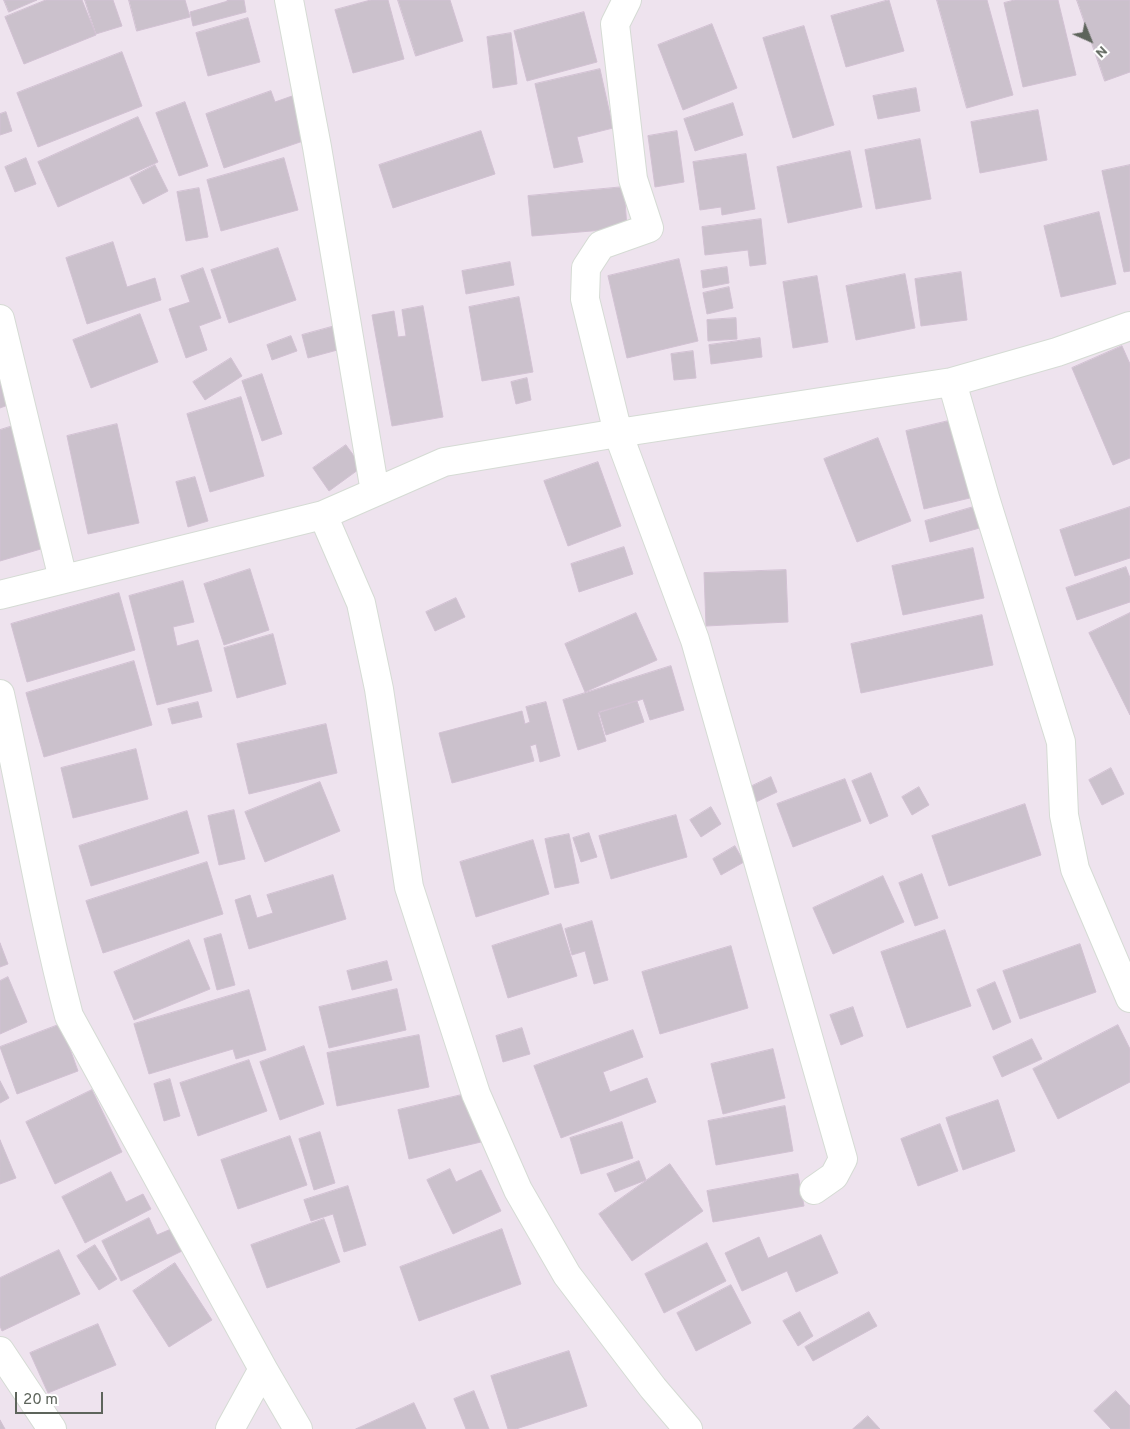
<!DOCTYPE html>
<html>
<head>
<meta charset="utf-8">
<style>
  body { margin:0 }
  #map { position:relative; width:1130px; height:1429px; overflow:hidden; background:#eee3ee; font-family:Overpass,sans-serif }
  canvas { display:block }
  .north { position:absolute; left:1065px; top:15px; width:50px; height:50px; -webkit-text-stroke:4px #fff; paint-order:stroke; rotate:136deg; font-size:14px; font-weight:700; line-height:20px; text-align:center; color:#5d645b }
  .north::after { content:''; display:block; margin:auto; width:18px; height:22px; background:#5d645b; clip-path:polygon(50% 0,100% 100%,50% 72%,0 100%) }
  .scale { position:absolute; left:15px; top:1392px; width:88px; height:22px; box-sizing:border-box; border:2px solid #5d645b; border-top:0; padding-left:6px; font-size:15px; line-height:18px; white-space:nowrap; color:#5d645b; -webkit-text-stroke:4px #fff; paint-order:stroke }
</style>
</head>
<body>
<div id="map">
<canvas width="1130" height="1429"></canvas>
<div class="north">N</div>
<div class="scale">20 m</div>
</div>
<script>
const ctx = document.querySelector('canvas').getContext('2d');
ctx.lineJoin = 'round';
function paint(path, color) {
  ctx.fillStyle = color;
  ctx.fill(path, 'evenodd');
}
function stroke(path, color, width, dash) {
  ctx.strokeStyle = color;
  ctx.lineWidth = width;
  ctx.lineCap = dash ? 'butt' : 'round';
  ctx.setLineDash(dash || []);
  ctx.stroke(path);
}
const building = new Path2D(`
  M4,0h33l-28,12z
  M46,0h36l14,35 -72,29 -19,-47z
  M85,0h28l9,26 -26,8z
  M129,0h56l5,17 -53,14z
  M227,0h17l2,12 -53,14 -3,-14 38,-11z
  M371,0h17l16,59 -51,14 -18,-63z
  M398,0h52l13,41 -47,15z
  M889,0l15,51 -58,16 -15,-51z
  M937,0h50l26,95 -46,13z
  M1015,0h43l18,75 -53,12 -19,-84z
  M1077,0h53v72l-25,9z
  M584,12l13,50 -70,19 -13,-50z
  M248,18l12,44 -52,14 -12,-43z
  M712,24l25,64 -54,22 -25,-65z
  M804,26l30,99 -41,13 -30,-100z
  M511,33l6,51 -24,4 -6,-51z
  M122,52l20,54 -104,41 -21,-54z
  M600,69l13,59 -36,9 6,25 -29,6 -19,-84z
  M916,88l4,23 -42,8 -5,-23z
  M271,91l4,11 20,-7 14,44 -85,29 -18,-54z
  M185,102l23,64 -29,10 -23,-63z
  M733,103l10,32 -48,16 -11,-32z
  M1038,110l9,50 -67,13 -9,-51z
  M6,112l6,19 -12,4v-21z
  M138,117l20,45 -100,45 -20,-45z
  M481,131l14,43 -102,34 -14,-43z
  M677,131l7,51 -29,5 -7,-51z
  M920,139l11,60 -55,10 -11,-59z
  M850,151l12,56 -74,16 -11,-56z
  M746,154l9,55 -33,6 -1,-8 -21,3 -7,-48z
  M26,158l10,26 -21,8 -10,-25z
  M284,158l14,52 -77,21 -14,-51z
  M155,165l13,26 -25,13 -13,-26z
  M1130,165v106l-6,1 -22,-101z
  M624,187l3,41 -95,8 -4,-40z
  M199,188l9,49 -22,4 -9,-49z
  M1099,212l17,72 -55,13 -17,-71z
  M761,219l5,45 -16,2 -2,-16 -43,5 -3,-28z
  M113,242l14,45 28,-9 6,22 -74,24 -21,-66z
  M278,248l18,52 -67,23 -18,-53z
  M679,259l19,82 -71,17 -19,-82z
  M510,262l4,23 -48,9 -4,-23z
  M727,267l2,16 -26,5 -2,-17z
  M203,268l18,50 -22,8 8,24 -21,8 -17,-49 21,-7 -9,-26z
  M961,272l6,48 -46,6 -6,-47z
  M905,274l10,54 -59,12 -10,-54z
  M817,276l11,66 -35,6 -10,-66z
  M729,287l4,21 -26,6 -4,-21z
  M519,297l14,75 -51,9 -13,-74z
  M423,306l20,111 -51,9 -20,-111 22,-4 4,26 8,-1 -4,-26z
  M140,314l18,48 -67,26 -18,-48z
  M736,318l1,21 -29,2 -1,-21z
  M335,326l6,23 -33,9 -6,-23z
  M291,336l6,15 -25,9 -5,-15z
  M760,338l2,19 -51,7 -2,-19z
  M1122,346l8,18v94l-17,7 -41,-97z
  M693,351l3,27 -22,2 -3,-26z
  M231,358l11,18 -37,24 -12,-18z
  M262,374l20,60 -20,7 -20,-60z
  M527,378l4,22 -15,4 -5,-22z
  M0,383l8,22 -8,3z
  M241,397l23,79 -54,16 -23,-78z
  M957,419l17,78 -50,12 -18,-78z
  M117,424l22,99 -51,11 -21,-98z
  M16,425l35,121 -51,15v-131z
  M878,438l33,83 -54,21 -33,-83z
  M346,445l16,22 -33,24 -16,-23z
  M598,462l23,64 -53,20 -24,-65z
  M195,477l13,44 -20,6 -12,-45z
  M977,506l6,21 -53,15 -5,-21z
  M1130,507v51l-55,18 -15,-46z
  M624,547l9,27 -54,18 -8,-28z
  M973,548l11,50 -81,17 -11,-49z
  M1126,567l4,11v24l-53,18 -11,-32z
  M250,569l19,61 -45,15 -20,-61z
  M786,570l2,52 -82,4 -2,-53z
  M183,581l11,41 -21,5 4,19 21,-6 14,51 -55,14 -28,-109z
  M119,593l16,57 -108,32 -16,-58z
  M456,598l9,19 -30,14 -9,-19z
  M636,613l21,47 -72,32 -20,-48z
  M1130,613v102l-41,-82z
  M982,615l11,50 -132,28 -10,-49z
  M273,634l13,50 -49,14 -13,-50z
  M134,661l18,64 -108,32 -18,-64z
  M671,666l13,44 -34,10 -7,-21 -45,14 8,28 -28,9 -15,-50z
  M637,701l7,21 -38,13 -7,-23z
  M198,702l4,15 -30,7 -4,-15z
  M546,702l14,54 -20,6 -4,-18 -6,2 4,15 -82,22 -13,-50 83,-22 3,13 5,-2 -4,-15z
  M326,724l11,49 -88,21 -12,-50z
  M136,749l12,50 -75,19 -12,-50z
  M1111,768l13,26 -22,11 -13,-25z
  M871,773l17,43 -18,8 -18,-43z
  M771,777l6,15 -21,10 -6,-15z
  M845,779l16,42 -68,26 -16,-43z
  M320,782l20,49 -75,31 -20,-50z
  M919,787l10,18 -17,10 -10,-18z
  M1025,804l16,51 -92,31 -17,-50z
  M711,807l10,17 -20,13 -11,-17z
  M234,810l11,49 -26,6 -11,-49z
  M187,811l12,42 -108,33 -12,-40z
  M676,815l11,42 -76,22 -12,-43z
  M589,833l8,24 -16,5 -8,-24z
  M569,834l10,49 -24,5 -10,-49z
  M533,840l16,54 -73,23 -16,-55z
  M735,846l9,16 -23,13 -8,-16z
  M207,862l16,52 -120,39 -17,-52z
  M922,874l16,44 -23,8 -16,-43z
  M333,875l13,44 -97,30 -14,-49 15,-5 7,23 16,-5 -6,-18z
  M883,876l21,46 -71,32 -20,-46z
  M592,921l16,59 -14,4 -9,-33 -13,4 -7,-26z
  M561,924l16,52 -69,22 -16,-52z
  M945,930l26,76 -64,22 -26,-76z
  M221,934l14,51 -18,5 -13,-51z
  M189,940l21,49 -76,31 -20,-48z
  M0,943l8,21 -8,3z
  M1080,944l16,48 -76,27 -17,-48z
  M731,946l17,62 -88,26 -18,-62z
  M387,961l5,19 -40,10 -5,-19z
  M8,977l19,45 -27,12v-53z
  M995,982l16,40 -18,8 -16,-40z
  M397,989l9,41 -77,18 -10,-41z
  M249,990l17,60 -30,9 -3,-10 -84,25 -15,-50z
  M853,1007l10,29 -22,9 -11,-30z
  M61,1024l17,47 -61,23 -17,-47z
  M1118,1025l12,24v33l-72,37 -25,-50z
  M522,1028l8,26 -27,8 -7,-26z
  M633,1030l10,27 -40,15 7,20 37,-14 9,24 -95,36 -27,-72z
  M419,1035l10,52 -92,19 -10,-53z
  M1032,1039l10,20 -40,18 -9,-20z
  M304,1046l20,58 -44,16 -20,-58z
  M773,1049l12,49 -62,16 -12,-50z
  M249,1060l18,51 -69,25 -18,-53z
  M170,1079l10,37 -16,5 -10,-37z
  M0,1081l9,17 -9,5z
  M92,1090l30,62 -67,32 -29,-62z
  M470,1093l11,49 -72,17 -11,-49z
  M998,1100l17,51 -52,19 -17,-52z
  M785,1106l8,45 -77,14 -8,-44z
  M622,1122l11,36 -52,16 -11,-36z
  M940,1124l18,47 -40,15 -17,-47z
  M320,1132l15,51 -21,7 -15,-51z
  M290,1136l17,49 -69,24 -17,-49z
  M0,1140l16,38 -16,6z
  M639,1161l7,19 -31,12 -8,-18z
  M670,1164l33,47 -71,50 -33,-47z
  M450,1169l6,13 25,-12 20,41 -48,23 -26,-54z
  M111,1172l15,30 17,-8 8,15 -66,34 -23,-46z
  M798,1174l6,32 -91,16 -6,-31z
  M348,1186l18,59 -22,7 -11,-38 -22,7 -7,-21z
  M149,1218l8,17 14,-6 11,22 -61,30 -19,-40z
  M324,1219l16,43 -73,26 -16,-43z
  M502,1229l19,55 -102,37 -19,-54z
  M821,1235l17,38 -42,19 -9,-21 -45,20 -17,-38 34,-16 9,21z
  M707,1243l19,38 -62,32 -19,-39z
  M95,1245l22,34 -18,11 -22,-34z
  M59,1250l21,44 -78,37 -2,-5v-48z
  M175,1263l37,57 -43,27 -36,-56z
  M731,1285l20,38 -55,28 -19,-38z
  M800,1312l13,24 -15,10 -15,-25z
  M869,1312l8,14 -64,35 -8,-14z
  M98,1324l18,41 -68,28 -18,-40z
  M569,1351l18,55 -71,23h-8l-17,-53z
  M474,1391l15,38h-23l-12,-30z
  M1116,1391l14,15v23h-19l-17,-18z
  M414,1403l12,26h-70z
  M868,1416l12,13h-27z
  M0,1420l5,9h-5z`);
paint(building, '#cbc1cc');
stroke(building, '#d2c1d3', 1);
const minor = new Path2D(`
  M289,0l28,147 58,345
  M627,0l-12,24 18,155 16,49 -48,17 -15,23 -1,31 33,134 77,207 148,519 -9,17 -20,14
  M0,319l63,260
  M952,382l34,119 75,241 3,73 11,54 55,129
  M323,515l38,88 18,86 30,198 67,207 42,96 49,85 86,113 35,41
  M0,595l323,-80 121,-53 174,-29 334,-51 105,-30 73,-26
  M0,694c24,107 41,216 69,322l194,353 -33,60
  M0,1351l52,78
  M263,1369l35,60`);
stroke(minor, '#d5dbd4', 30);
stroke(minor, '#fff', 28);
</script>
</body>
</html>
